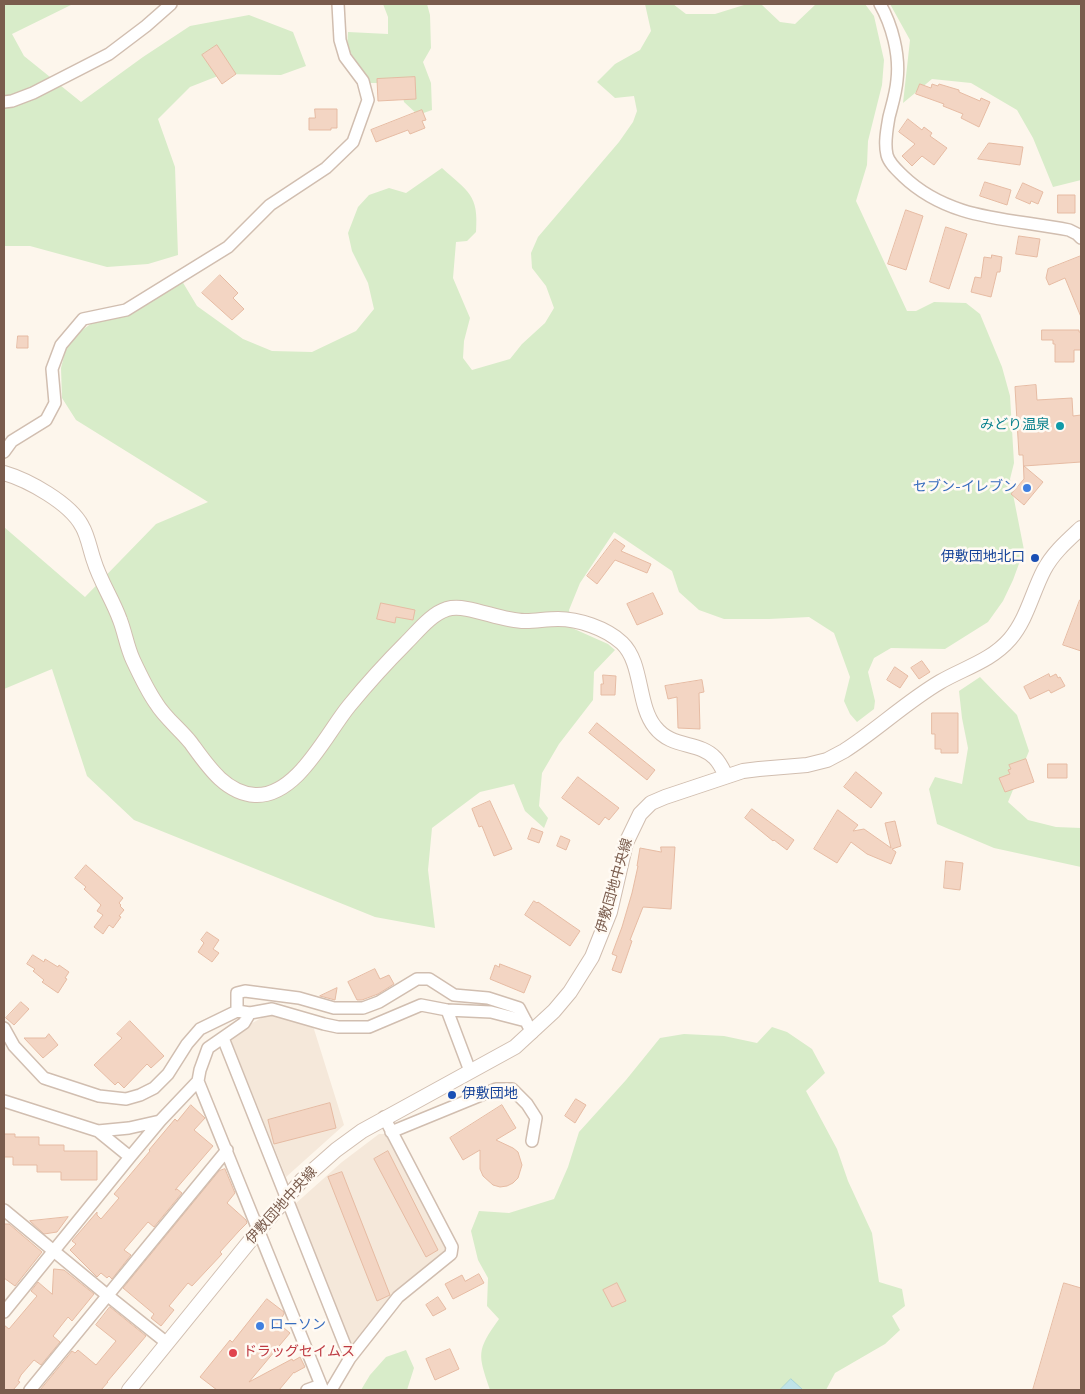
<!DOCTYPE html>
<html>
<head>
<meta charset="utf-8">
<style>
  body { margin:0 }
  #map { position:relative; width:1085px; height:1394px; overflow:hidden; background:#fdf6ec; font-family:"Nunito Sans",sans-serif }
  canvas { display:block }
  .frame { position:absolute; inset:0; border:5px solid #7a5c4d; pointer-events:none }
</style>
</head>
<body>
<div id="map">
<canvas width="1085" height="1394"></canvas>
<div class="frame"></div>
</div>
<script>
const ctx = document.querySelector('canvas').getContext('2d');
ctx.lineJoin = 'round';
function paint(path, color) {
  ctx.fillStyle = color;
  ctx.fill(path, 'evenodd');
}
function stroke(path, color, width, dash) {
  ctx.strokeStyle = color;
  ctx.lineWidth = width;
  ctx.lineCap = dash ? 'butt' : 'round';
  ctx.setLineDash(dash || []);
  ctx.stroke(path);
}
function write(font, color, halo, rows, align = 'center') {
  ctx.font = font + ' "Nunito Sans","Noto Sans JP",sans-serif';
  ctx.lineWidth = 5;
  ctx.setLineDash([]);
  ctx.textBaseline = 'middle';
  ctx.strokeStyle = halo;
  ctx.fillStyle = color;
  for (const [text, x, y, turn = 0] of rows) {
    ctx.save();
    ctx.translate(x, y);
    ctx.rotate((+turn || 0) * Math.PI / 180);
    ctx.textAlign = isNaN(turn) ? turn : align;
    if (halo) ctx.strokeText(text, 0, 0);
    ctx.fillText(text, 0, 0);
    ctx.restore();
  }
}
paint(new Path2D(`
  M270,1013l43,13 31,99 -58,52 -55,-137 2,-6z
  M379,1134h8l60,114v3l-43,34 -48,59h-7l-55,-139 48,-43z`), '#f5e8da');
paint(new Path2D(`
  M4,4h69l-61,30 12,22 57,46 62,-45 47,-31 59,-11 44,17 13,34 -25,9 -58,-1 -33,13 -32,32 17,48 3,88 -30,9 -41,3 -77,-21h-26z
  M383,4h44l3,11 1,33 -8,14 8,21 1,27 -14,5 -14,-13 -4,-19h-30l-23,-36 1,-15 40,2v-17z
  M645,4h28l13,10h29l29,-9h18l18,17 15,2 21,-20h49l9,12 10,44 -2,25 -14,56 -1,24 -11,36 51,110h9l18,-9 32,1 14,11 22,53 8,29 4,67 -4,16 14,71 -11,30 -10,21 -15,21 -43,27 -54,-1 -17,10 -6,14 7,29 -1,8 -17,13 -7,-8 -6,-13 6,-24 -16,-44 -25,-16 -40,2h-45l-25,-9 -20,-18 -7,-21 -58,-39 -34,51 -11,27 3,18 36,16 7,6 -21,22 -1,28 -34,44 -17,29 -3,33 9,12 -4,10 -19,-17 -11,-27 -34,8 -48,36 -4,42 7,58 -60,-11 -241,-97 -47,-44 -35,-107 -48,20v-162l81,70 71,-73 52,-22 -132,-82 -14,-22 -1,-30 5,-20 8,-12 18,-13 40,-9 50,-33 15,25 46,33 29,12 40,1 44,-21 18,-22 -6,-26 -16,-32 -4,-18 10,-26 11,-12 20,-7 17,5 36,-25c26,24 37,26 34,64l-9,9 -11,1 -3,36 17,40 -6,23 -1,17 9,12 38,-11 12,-15 23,-21 9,-15 -8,-22 -14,-18 -1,-15 7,-16 81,-95 14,-20 4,-11 -3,-15 -19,2 -18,-16 18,-18 25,-14 11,-19z
  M890,4h191v176l-28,7 -20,-49 -16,-28 -46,-27 -39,-4 -29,24 7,-63z
  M980,677l37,38 12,36 -21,51 20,18 28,7 25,1v39l-87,-19 -57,-24 -8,-35 6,-12 27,7 6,-36 -6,-30 -3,-27z
  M772,1027l15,5 25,17 13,24 -19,18 31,58 11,32 24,52 7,49 23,7 3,17 -13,10 8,14 -15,14 -50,29 -9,17h-23l-12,-10 -11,10h-290c-12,-36 -14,-39 9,-71l-12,-13 1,-28 -10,-18 -7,-29 8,-20 30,2 45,-14 14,-32 11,-35 47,-52 34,-42 24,-4 40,2 33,7z
  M406,1350l8,18 -7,22h-46l9,-15 16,-18z`), '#d8ecc9');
const water = new Path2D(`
  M791,1379l12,11h-23z`);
paint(water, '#bfe3e8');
stroke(water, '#a5d3da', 1);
const building = new Path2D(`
  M217,45l19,29 -14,10 -20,-29z
  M415,77l1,22 -38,2 -1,-22z
  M920,84l11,4 1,-4 6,2 1,-2 20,6v2l21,9 1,-3 9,4 -11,25 -18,-9 2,-4 -20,-8 1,-2 -28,-10z
  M315,109h22v19h-6v2h-22v-12h6z
  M422,110l4,10 -4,1 3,7 -15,6 -2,-4 -32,12 -5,-12z
  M908,119l14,11 2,-3 8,6 -2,3 17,12 -13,17 -12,-9 -10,10 -10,-10 13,-12 -16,-12z
  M989,143l34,4 -3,18 -42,-6z
  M985,182l26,8 -4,15 -27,-9z
  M1023,183l20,9 -5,12 -7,-3 -1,3 -14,-6z
  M1058,195h17v18h-17z
  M906,210l17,6 -17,54 -18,-6z
  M946,227l21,7 -18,55 -19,-7z
  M1019,236l21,3 -3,18 -21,-3z
  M992,255l10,2 -2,15h-3l-6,25 -20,-5 4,-15 6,1 3,-21 7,1z
  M1081,256v61l-16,-39 -16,7 -3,-7 2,-9z
  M220,275l18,18 -5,5 11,11 -12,11 -30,-27z
  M1042,330h37v2h2v18h-7v12h-19v-18h-2v-4h-11z
  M18,336h10v12h-11z
  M1036,385l1,15 35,-2 1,18 8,-1v47l-57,4 19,16 -19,23 -13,-11 13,-15 -1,-24h-4l-4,-68z
  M615,539l10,7 -4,5 30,13 -4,9 -32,-13 -18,24 -10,-8z
  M653,593l10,21 -26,11 -10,-21z
  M1080,600h1v51l-18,-6z
  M381,603l34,7 -2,10 -17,-3 -1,6 -18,-4z
  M922,661l8,11 -11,7 -8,-11z
  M895,667l13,9 -8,12 -13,-8z
  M1049,674l1,3 6,-3 2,4 2,-1 5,9 -14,7 -2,-3 -19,9 -6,-12z
  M603,675l13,1 -1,19h-14v-11h2z
  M702,680l2,12 -5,1 1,36 -22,-1 -1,-31 -9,2 -3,-13z
  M932,713h26v40h-17v-4h-6v-15h-3z
  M597,723l58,47 -8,10 -58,-47z
  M1026,759l8,23 -29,10 -6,-14 11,-4 -2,-4 3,-1 -2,-4z
  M1048,764h19v14h-19z
  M856,772l26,21 -11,15 -27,-21z
  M578,777l41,31 -10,12 -4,-3 -6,8 -37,-27z
  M490,801l22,48 -18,7 -12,-30 -3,1 -7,-18z
  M752,809l42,31 -7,10 -13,-10 -1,1 -28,-23z
  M838,810l20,15 -5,6 11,-2 27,19 -6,-25 10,-2 6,25 -9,3 4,3 -5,12 -24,-10 -16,-12 -14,21 -23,-14z
  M532,828l11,4 -4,11 -11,-4z
  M561,836l9,4 -4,10 -9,-4z
  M661,847h14l-4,62 -28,-2 -13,33 2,1 -11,32 -9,-3 5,-14 -5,-2 10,-27 10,-34 6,-27h-1l3,-18 21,4z
  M946,861l17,2 -3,27 -16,-2z
  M86,865l37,33 -4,5 2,2 -1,1 4,4 -5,6 2,1 -8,11 -4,-3 -6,9 -9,-7 9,-12 -6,-4 4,-6 -17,-16 2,-2 -11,-9z
  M534,901l3,2 1,-1 42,29 -10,15 -45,-31z
  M207,932l12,8 -6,9 6,4 -7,9 -14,-10 6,-9 -3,-3z
  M33,955l11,7 1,-3 13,8 1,-2 10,7 -4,6 2,1 -9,14 -16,-11 2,-2 -11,-9 2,-2 -8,-5z
  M500,964l31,12 -7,17 -34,-14 5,-14 4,2z
  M375,969l5,10 9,-4 5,9 -16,10 -16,6h-5l-9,-18z
  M337,988l-2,12 -15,-4z
  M21,1002l8,7 -15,16 -8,-7z
  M130,1021l34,35 -13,12 -4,-4 -23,24 -6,-6 -3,3 -21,-20 28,-27 -5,-4z
  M49,1034l9,11 -15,13 -19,-20h21z
  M576,1099l10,6 -11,18 -10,-7z
  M330,1103l6,25 -62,16 -6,-24z
  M191,1105l14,13 -11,12 19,16 -38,44 2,-1 5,4 -28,34 -6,-5 -24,28 7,5 -19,24 -3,-3 -2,2 -6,-5 -4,4 -27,-27 6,-6 -4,-3 25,-29v3l4,4 18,-21 -5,-4 36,-43 -1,-1 26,-31 2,2z
  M502,1105l14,23 -20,12 17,8 5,4 4,13 -4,13 -5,5 -6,3 -7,1 -7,-2 -10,-9 -3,-7v-19l-17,10 -13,-22z
  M4,1134h11v3h24v8h25v6h33v29h-36v-8h-24v-7h-24v-8h-9z
  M388,1151l50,99 -12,7 -52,-98z
  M225,1169l10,24 -8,10 19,17 1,3 -8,8 -19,21 2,2 -30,32 -4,-3 -19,23 5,4 -13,16 -10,-8 3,-4 -31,-26 96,-117z
  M342,1172l48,123 -13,6 -49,-124z
  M68,1217l-11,15 -13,2 -14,-13z
  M4,1224h5l33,28 -27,34 -11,-8z
  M54,1269l10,1 30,24 -22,27 -4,-4 -15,19 7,6 -19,23 -7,-5 -13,15 -3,6 2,1 -7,8h-9v-65l5,4 22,-26 6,-7 -6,-5 7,-9 14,12z
  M479,1274l5,9 -31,16 -8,-15 17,-9 3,6z
  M617,1283l9,18 -14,6 -9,-17z
  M1064,1283l17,5v102h-48z
  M438,1297l8,12 -13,7 -7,-11z
  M267,1299l17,13v2l-6,9 12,10 -41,49 43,-23 1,2 7,-4 5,10 -11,6v-1l-15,18h-62l-17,-13 30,-37 2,2z
  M110,1307l36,29 -39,46h1l-7,8h-61l32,-39 3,2 3,-3 18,15 20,-24 -20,-16z
  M450,1349l9,20 -24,11 -9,-21z`);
paint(building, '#f3d5c3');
stroke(building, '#e6bba3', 1);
const minor = new Path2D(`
  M880,4c12,21 20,51 17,76 -1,13 -5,25 -8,37 -2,12 -5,26 -2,38 2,8 10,15 16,21 47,45 107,42 166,54l8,4 4,4
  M4,102l8,-1 21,-8 76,-39 37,-28 25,-22
  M4,452l8,-11 34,-21 9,-17 -3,-34 9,-24 22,-26 43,-9 102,-63 42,-42 56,-37 27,-26 15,-42 -5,-19 -18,-24 -5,-17 -2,-36
  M447,1010l23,61
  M237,1011v-18l8,-2 54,7 35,10h29l16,-6 38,-23h12l25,16 34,3 31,10 13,25
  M250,1013l22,-4 52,15 14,3h31l52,-22 26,5 44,2 35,9
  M4,1028l10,18 30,32 55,18 27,3 14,-4 14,-7 14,-14 19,-30 13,-15 37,-18 13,2 -6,10 -36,25 -8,22 -2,11 -38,40 -30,36 -126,155
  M223,1038l127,320 -19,32
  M198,1081l125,309
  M4,1101l94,30 32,26
  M98,1131l31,-3 31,-7
  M391,1132l105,-43h16l15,15 9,14 -4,23
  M4,1210l103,85 60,48
  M350,1358l48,-61 53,-43 1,-7 -68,-130
  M30,1390l197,-240
  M307,1390l14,-5`);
const tertiary = new Path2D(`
  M4,473c24,7 66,30 78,53 6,10 8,24 12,35 6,20 19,39 26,59 5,13 7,27 13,40 7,15 14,30 23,43 9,15 24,26 35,40 16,22 34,50 64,52 42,2 71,-61 94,-89 18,-22 37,-43 57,-63 12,-12 25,-29 41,-34 21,-6 54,13 79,12 10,0 21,-2 32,-2 20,0 48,9 64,24 21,20 15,62 33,84 17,22 44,14 60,31 5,5 8,12 11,18
  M129,1390l129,-159 44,-51 34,-30 26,-19 153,-84 39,-36 16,-19 22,-35 18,-45 16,-69 14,-29 11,-11 14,-6 78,-26 16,-2 48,-4 20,-5 17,-9c33,-21 62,-49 96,-69 24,-14 51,-21 70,-43 17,-20 22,-46 34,-69 9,-17 23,-29 37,-42`);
stroke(minor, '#d1beb0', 14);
stroke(tertiary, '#d1beb0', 16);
stroke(minor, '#fff', 11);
stroke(tertiary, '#fff', 14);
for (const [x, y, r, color] of [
  [1060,426,5,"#0f9aa8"],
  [1027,488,5,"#3f7fe0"],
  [1035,558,5,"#1a4fb4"],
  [452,1095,5,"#1a4fb4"],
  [260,1326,5,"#3f7fe0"],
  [233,1353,5,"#e0444e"]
]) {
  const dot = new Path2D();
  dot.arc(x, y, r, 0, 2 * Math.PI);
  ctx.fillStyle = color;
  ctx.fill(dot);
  stroke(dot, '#fffaf3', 2);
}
write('14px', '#0d838f', '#fffaf3', [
  ["みどり温泉",1050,426]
], 'right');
write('14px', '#366cbe', '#fffaf3', [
  ["セブン-イレブン",1017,488],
  ["ローソン",270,1326,"left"]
], 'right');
write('14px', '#164399', '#fffaf3', [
  ["伊敷団地北口",1025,558],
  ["伊敷団地",462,1095,"left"]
], 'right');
write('14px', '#7a5c4d', '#fffaf3', [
  ["伊敷団地中央線",615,886,-74],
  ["伊敷団地中央線",282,1206,-48]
]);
write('14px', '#be3a42', '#fffaf3', [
  ["ドラッグセイムス",243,1353]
], 'left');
</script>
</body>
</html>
